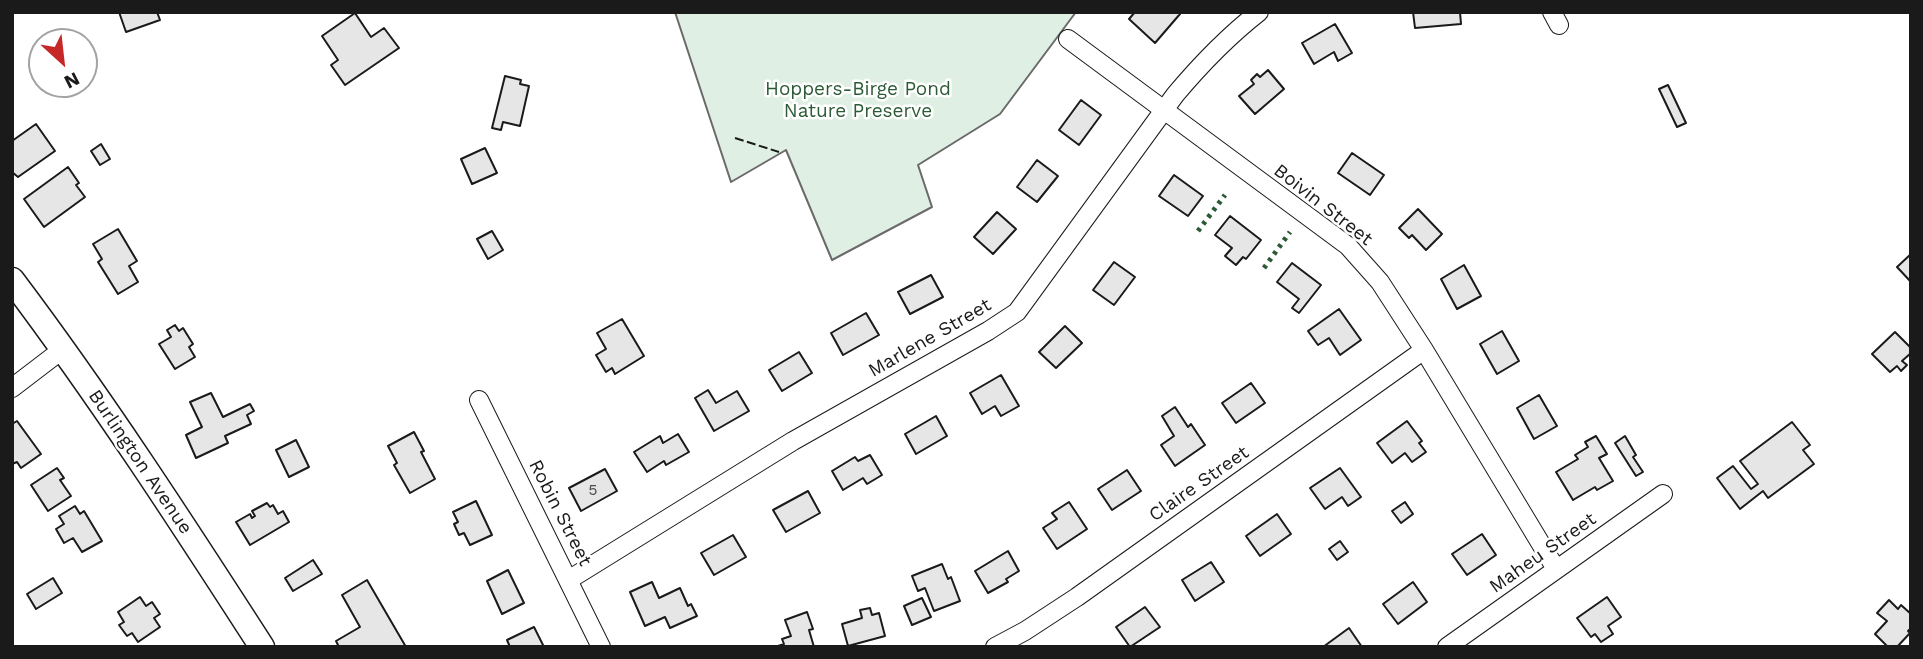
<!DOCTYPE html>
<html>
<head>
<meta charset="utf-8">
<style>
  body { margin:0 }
  #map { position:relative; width:1923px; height:659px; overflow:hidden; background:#fff; font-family:"Work Sans",sans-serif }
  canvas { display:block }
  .frame { position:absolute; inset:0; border:14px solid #1a1a1a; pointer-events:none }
  .north { position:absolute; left:28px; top:28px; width:70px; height:70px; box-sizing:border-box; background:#fff; border:2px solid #a3a3a3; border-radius:50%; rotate:153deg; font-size:19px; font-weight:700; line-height:28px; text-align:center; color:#1a1a1a }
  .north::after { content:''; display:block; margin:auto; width:24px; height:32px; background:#c62828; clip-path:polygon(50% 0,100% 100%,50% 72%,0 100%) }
</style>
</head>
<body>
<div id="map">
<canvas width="1923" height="659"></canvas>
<div class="frame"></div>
<div class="north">N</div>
</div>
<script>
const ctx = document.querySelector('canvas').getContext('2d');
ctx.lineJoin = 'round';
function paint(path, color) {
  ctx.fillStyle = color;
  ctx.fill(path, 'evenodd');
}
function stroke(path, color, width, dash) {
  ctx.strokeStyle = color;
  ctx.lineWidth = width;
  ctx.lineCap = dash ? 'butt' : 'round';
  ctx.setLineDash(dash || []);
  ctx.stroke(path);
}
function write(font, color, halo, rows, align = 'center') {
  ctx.font = font + ' "Work Sans",sans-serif';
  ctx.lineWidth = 5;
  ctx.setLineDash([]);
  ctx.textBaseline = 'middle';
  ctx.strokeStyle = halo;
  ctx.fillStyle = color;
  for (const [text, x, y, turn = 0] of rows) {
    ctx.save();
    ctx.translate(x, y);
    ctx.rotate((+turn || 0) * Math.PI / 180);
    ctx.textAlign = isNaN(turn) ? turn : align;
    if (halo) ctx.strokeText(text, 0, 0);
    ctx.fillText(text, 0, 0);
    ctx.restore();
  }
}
const green = new Path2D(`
  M675,12h401l-76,102 -82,51 14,42 -100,53 -46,-110 -55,32z`);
paint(green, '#e0efe3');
stroke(green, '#6a6a6a', 2);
const building = new Path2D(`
  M119,12h38l3,8 -34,12z
  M1135,12h42l3,2 -25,29 -26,-24z
  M1413,12h47l1,12 -46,4z
  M355,13l16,24 13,-9 15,20 -54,37 -14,-20 7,-5 -16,-24z
  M1335,24l17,29 -14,8 -4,-9 -20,12 -12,-21z
  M1268,70l16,19 -29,25 -16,-18 15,-12 -3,-4 6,-6 3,3z
  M505,76l16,4 -1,4 9,2 -9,40 -17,-4 -2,8 -9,-2z
  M1668,85l18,38 -9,4 -18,-38z
  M1081,100l20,15 -22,30 -20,-15z
  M36,124l19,27 -37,26 -6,-5v-31z
  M101,144l9,15 -10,6 -9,-14z
  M485,148l12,25 -25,11 -11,-25z
  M1352,153l32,22 -14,20 -32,-22z
  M1037,160l21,16 -21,26 -20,-15z
  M68,167l11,16 -3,2 9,12 -41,30 -20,-28z
  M1174,175l29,21 -15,20 -29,-20z
  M1418,209l24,25 -16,16 -14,-15 -3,3 -10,-10z
  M997,212l19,17 -23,25 -19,-17z
  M1230,216l31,24 -15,19 -3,-2 -7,8 -11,-9 7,-8 -17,-13z
  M118,229l19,32 -8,5 9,16 -20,12 -20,-32 4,-3 -9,-15z
  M492,231l11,19 -15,9 -11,-20z
  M1911,254v28l-14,-15z
  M1114,262l21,15 -21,28 -21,-15z
  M1292,263l29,22 -22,28 -7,-5 7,-9 -22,-17z
  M1464,265l17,31 -24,13 -16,-30z
  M931,275l12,22 -33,17 -12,-22z
  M1339,309l22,31 -21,15 -11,-17 -11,7 -10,-14z
  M866,313l13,22 -36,20 -12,-22z
  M622,319l22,37 -29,18 -3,-6 -6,4 -10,-17 10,-6 -9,-16z
  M175,325l4,6 4,-3 10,16 -4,3 6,10 -20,12 -16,-25 12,-7 -4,-7z
  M1065,326l17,17 -26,25 -17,-16z
  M1502,331l17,30 -22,13 -17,-30z
  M1895,332l16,16v5l-9,8 5,4 -6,6 -4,-5 -7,6 -18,-18z
  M799,352l13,21 -30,18 -13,-21z
  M1001,375l18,31 -18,10 -6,-10 -13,8 -12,-21z
  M1251,383l14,20 -29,20 -14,-20z
  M708,390l8,13 21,-12 12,20 -35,20 -19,-33z
  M211,393l12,24 27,-13 4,7 -7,4 4,9 -26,12 3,7 -32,15 -10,-23 16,-8 -12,-25z
  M1539,395l18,31 -23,13 -17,-31z
  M1175,407l13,20 3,-3 14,21 -30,21 -14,-21 13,-9 -12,-20z
  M936,416l11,20 -31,18 -11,-20z
  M17,421l24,33 -20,14 -4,-6 -5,2v-40z
  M1407,421l15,20 -3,2 7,9 -14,10 -7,-9 -13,10 -15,-20z
  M1792,422l18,23 -7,5 11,14 -46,34 -5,-7 -23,18 -23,-31 16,-12 18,23 7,-5 -18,-23z
  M414,432l10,19 -3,1 14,27 -25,14 -16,-28 3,-2 -9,-17z
  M678,434l11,18 -23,13 -2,-4 -17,11 -13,-20 26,-16 3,7z
  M1596,436l11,18 -8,4 14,23 -16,9 -2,-3 -22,13 -17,-28 22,-13 -3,-4 13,-8 -3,-5z
  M1625,436l11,19 -3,2 10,15 -7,4 -21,-33z
  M296,440l13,27 -20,10 -13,-27z
  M870,455l12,20 -15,9 -4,-6 -20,12 -11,-19 23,-14 3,4z
  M57,468l7,10 -4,2 11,16 -23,15 -17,-26z
  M1340,468l21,29 -13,9 -6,-9 -17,12 -15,-21z
  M605,469l12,22 -36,20 -12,-23z
  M1127,470l14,21 -29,19 -14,-21z
  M808,491l12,22 -34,19 -13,-22z
  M476,501l16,34 -22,10 -6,-12 -5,2 -5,-11 4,-2 -5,-10z
  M1069,502l18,27 -30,20 -14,-21 14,-9 -5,-6z
  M1405,502l8,12 -12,9 -9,-12z
  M267,503l3,4 3,-2 5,9 5,-3 6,11 -39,23 -14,-23 14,-8 2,4 3,-2 -3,-5z
  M75,506l5,8 4,-3 18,30 -20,11 -9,-14 -9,5 -8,-14 8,-5 -5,-8z
  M1277,514l14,20 -31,22 -14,-20z
  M1482,534l14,21 -29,20 -15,-21z
  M733,535l13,22 -32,18 -13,-22z
  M1340,541l8,11 -11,8 -8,-11z
  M1008,551l11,20 -13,8 2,3 -20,11 -13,-22z
  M313,560l9,14 -29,17 -8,-13z
  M1211,562l13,20 -29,19 -13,-21z
  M942,564l6,15 3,-2 9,24 -26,10 -9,-23 -7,3 -6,-15z
  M508,570l16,33 -22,11 -15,-33z
  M53,578l9,15 -26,16 -9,-15z
  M367,580l39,67h-67l-3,-6 24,-14 -18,-32z
  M652,582l7,16 21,-10 8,18 3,-2 6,12 -27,12 -5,-11 -20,9 -15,-34z
  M1413,582l14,20 -29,22 -15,-20z
  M140,597l6,9 6,-4 8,12 -6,4 6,9 -22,15 -6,-9 -5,3 -8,-11 5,-3 -6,-10z
  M1607,597l14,20 -13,9 5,8 -12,8 -6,-8 -4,3 -14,-19z
  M922,598l9,19 -19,8 -8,-19z
  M1889,600l9,9 3,-4 10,9v14l-3,3 2,2 -13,14h-9l-13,-13 12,-13 -10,-8z
  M1145,607l15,20 -30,20 -14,-20z
  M870,608l2,7 7,-2 6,23 -37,10 -6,-22 20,-6 -2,-8z
  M807,612l6,17 -4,1 5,17h-39l9,-3 -2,-5 9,-3 -6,-16z
  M534,627l10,20h-34l-3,-7z
  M1349,628l13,19h-39z`);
paint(building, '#e6e6e6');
stroke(building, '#1a1a1a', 2);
const street = new Path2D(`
  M1552,12l7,13
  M1068,39l280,207 32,36 44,68 132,219
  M12,388l51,-39
  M479,400l122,247
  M570,579l223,-138 195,-110 29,-19 158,-217c26,-31 52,-58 84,-83
  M995,647l30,-16 52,-34 347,-247
  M1447,647l216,-153`);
const secondary = new Path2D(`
  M12,280c89,118 170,243 250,367`);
stroke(street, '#1a1a1a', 20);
stroke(secondary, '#1a1a1a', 27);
stroke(street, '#fff', 18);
stroke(secondary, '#fff', 24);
stroke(new Path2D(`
  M1198,231l27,-36
  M1264,268l26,-36`), '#2b5a34', 5, [3.5, 5]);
stroke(new Path2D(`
  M735,138l44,14`), '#1a1a1a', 2, [9, 3.5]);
write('16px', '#4d4d4d', null, [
  ["5",593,490]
]);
write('19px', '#2b5a34', '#fff', [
  ["Hoppers-Birge Pond",858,89],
  ["Nature Preserve",858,111]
]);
write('19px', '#1a1a1a', '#fff', [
  ["Boivin Street",1323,205,38],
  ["Marlene Street",930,338,-30],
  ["Burlington Avenue",140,462,56],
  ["Claire Street",1199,484,-35],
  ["Robin Street",560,513,63],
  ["Maheu Street",1543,553,-35]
]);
</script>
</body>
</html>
